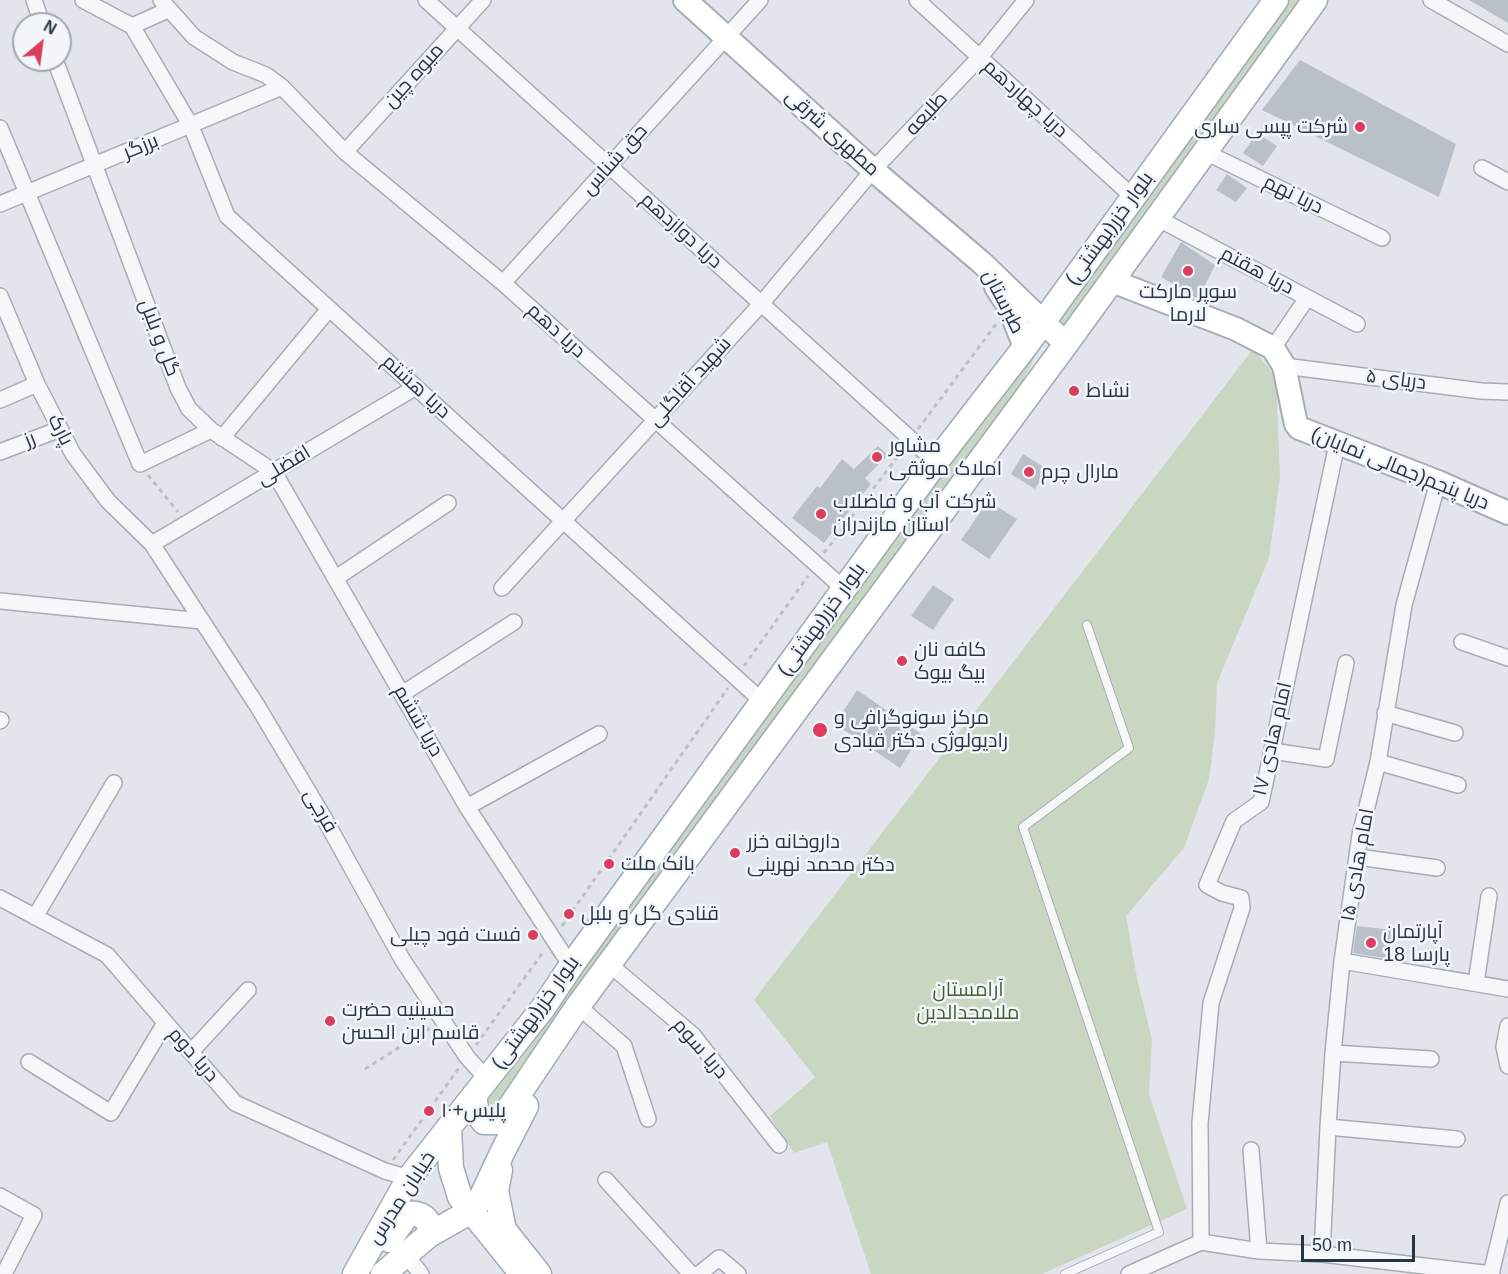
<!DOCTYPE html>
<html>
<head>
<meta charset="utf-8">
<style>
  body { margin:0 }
  #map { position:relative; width:1508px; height:1274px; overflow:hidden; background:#e2e6ec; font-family:Arial,sans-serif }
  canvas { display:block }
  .north { position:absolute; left:12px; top:12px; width:60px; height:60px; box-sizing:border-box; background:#f2f5f9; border:2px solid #a1a8b1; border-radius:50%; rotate:29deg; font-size:16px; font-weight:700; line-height:24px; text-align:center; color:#283546 }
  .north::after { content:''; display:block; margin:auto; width:21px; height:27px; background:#dc3c5e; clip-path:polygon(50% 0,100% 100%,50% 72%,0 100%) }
  .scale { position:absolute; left:1301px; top:1235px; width:114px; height:27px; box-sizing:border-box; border:3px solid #283546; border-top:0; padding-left:8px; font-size:18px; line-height:21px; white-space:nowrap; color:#283546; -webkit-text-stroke:4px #f2f5f9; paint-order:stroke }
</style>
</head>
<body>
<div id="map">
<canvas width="1508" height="1274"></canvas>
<div class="north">N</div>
<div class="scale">50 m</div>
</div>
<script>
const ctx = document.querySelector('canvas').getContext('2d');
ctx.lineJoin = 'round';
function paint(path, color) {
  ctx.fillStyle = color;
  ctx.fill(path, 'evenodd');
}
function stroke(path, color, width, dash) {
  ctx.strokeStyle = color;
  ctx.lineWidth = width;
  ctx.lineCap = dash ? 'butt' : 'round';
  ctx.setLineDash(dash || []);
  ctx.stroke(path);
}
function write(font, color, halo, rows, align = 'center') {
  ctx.font = font + ' Arial,Cairo,sans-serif';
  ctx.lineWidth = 5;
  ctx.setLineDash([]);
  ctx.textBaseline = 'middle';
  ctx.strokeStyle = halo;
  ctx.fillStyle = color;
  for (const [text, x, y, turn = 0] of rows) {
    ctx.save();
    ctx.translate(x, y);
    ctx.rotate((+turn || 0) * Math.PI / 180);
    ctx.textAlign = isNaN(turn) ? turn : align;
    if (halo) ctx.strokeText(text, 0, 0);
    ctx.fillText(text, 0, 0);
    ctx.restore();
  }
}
paint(new Path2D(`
  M1290,0h9l-238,330 -5,-5z
  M1043,342l-26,49 -524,721 -5,-1 -2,-7 57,-96 495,-663z
  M1253,349l23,28 4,100 -11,81 -52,125 -2,50 -6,46 -25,69 -58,68 11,62 15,61 -3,55 38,115 -145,65h-171l-44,-132 -33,11 -24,-37 45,-39 -61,-77z`), '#c9d6c2');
paint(new Path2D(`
  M1469,0h39v23z
  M1300,60l156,84 -17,53 -177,-87z
  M1257,133l20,13 -14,20 -20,-13z
  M1227,174l20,14 -11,14 -20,-12z
  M1181,242l34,23 -17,34 -37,-22z
  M878,446l10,9 -23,23 6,6 -47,59 -32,-25 25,-32 3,2 22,-29 12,10z
  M1023,454l24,15 -12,20 -24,-15z
  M988,501l29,18 -28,40 -28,-19z
  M933,585l21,14 -21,31 -22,-14z
  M857,690l64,44 -21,34 -65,-44z
  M1357,926l36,4 -3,29 -37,-6z`), '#b9c0ca');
const lane = new Path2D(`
  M1065,1274l94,-42 -136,-405 106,-79 -42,-123`);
const street = new Path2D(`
  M34,0l8,24
  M83,0l49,26
  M161,0l33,37 39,25 33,13 16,12 63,65 158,131 341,306
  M426,0l510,462
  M917,0l216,197
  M1431,0l77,44
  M132,26l59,100 36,90 536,486
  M132,26l36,-16
  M55,60l123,328 11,21 22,21 63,42 193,335 104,159
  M0,128l140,336 71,-34
  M345,152l138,-152
  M1205,152l177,86
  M1482,168l26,14
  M0,204l282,-117
  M1157,218l200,106
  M503,283l257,-283
  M0,296l37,88 36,70 35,47 44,43 106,163 65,109 79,143 65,98 20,22
  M1273,348l34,-50
  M1284,366l197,25 27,1
  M0,400l37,-16
  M222,438l107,-129
  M0,452l60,-23
  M152,544l264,-157
  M336,578l112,-75
  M502,588l259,-284 112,-134 107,-113 46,-57
  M0,601l202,20
  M1462,642l46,16
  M402,694l112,-72
  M1385,713l70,20
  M0,721l1,-1
  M1272,751l54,8 20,-96
  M1378,762l80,23
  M467,807l132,-73
  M1358,857l79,11
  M0,898l107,57 128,148 150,68 24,7
  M35,917l79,-134
  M1342,961l166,28
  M609,964l84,71 86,110
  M1476,983l13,-87
  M578,1006l46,40 24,73
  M1508,1026l-4,21 4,19
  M191,1052l57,-62
  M1333,1053l98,6
  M29,1062l82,51 54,-90
  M1328,1127l129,12
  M1251,1150l8,101
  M606,1180l85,94
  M0,1196l34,19 -30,59
  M1201,1242l-1,-119 11,-120 31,-95 -1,-10 -19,-5 -15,-8 27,-64 27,-19 76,-358
  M1322,1254l6,-127 5,-74 9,-92 18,-126 18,-73 26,-157 34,-123
  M406,1255l15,19
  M699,1274l20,-16 19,16
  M1129,1274l72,-32 58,9 63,3 170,20
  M1491,1274l17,-71`);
const secondary = new Path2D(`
  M685,0l188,170 109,93 84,81
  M1112,281l124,48 37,19 11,18 12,58 3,4 139,54 70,31
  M996,287l13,20 16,40`);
const primary = new Path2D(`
  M475,1095c0,13 1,18 9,27h16l78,-116 488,-662 249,-344
  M449,1128l2,40 9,29 62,77
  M500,1170l-4,21 8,39 35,44
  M389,1240l19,-26c14,-2 24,6 21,21
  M355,1274l54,-96 134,-170 28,-42 365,-504 89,-115 251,-347
  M383,1274l46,-39 42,-24 9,-11 23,-49 23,-45`);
stroke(lane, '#a6adb7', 10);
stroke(street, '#a6adb7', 18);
stroke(secondary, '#a6adb7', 26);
stroke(primary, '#a0abb9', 27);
stroke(new Path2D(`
  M918,429l79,-106
  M148,475l30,37
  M824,553l78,-102
  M744,666l64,-90
  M562,926l166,-238
  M476,1045l68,-94
  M365,1069l65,-41
  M393,1160l66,-92`), '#bcc1c7', 3, [4.5, 4.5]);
stroke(lane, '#f5f7f9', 8);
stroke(street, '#f5f7f9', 15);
stroke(secondary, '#fff', 22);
stroke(primary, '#fff', 24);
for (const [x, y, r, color] of [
  [1360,127,6,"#dc3c5e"],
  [1188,271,6,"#dc3c5e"],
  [1074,391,6,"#dc3c5e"],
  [877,457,6,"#dc3c5e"],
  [1029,472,6,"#dc3c5e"],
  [821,514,6,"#dc3c5e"],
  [902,661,6,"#dc3c5e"],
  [820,730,8,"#dc3c5e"],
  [735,853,6,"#dc3c5e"],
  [609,864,6,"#dc3c5e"],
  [569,914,6,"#dc3c5e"],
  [533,935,6,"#dc3c5e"],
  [1371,943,6,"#dc3c5e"],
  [330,1021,6,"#dc3c5e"],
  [429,1111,6,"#dc3c5e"]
]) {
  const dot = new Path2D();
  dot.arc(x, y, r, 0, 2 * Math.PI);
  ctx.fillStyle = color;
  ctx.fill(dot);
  stroke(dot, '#f2f5f9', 2);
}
write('20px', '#283546', '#f2f5f9', [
  ["میوه چین",414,76,-48],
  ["دریا چهاردهم",1025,99,42],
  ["طلیعه",927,114,-47],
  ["مطهری شرقی",832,133,42],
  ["برزگر",141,147,-22],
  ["حق شناس",615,160,-48],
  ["دریا نهم",1293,195,26],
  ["بلوار خزر(بهشتی)",1110,229,-54],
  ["دریا دوازدهم",681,231,42],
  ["دریا هقتم",1257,271,28],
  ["طبرستان",1003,302,63],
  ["دریا دهم",556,331,42],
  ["گل و بلبل",159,338,69],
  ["دریای ۵",1396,380,7],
  ["شهید آقاگلی",690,382,-48],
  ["دریا هشتم",416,387,42],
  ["پارک",60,430,63],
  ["رز",30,440,-22],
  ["افضلی",284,466,-31],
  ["دریا پنجم(جمالی نمایان)",1400,469,22],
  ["بلوار خزر(بهشتی)",822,620,-54],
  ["دریا ششم",418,721,60],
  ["امام هادی ۱۷",1273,739,-77],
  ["فرجی",320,811,60],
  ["امام هادی ۱۵",1358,865,-80],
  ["بلوار خزر(بهشتی)",536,1013,-54],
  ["دریا سوم",700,1049,49],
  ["دریا دوم",193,1055,49],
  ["خیابان مدرس",402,1198,-57]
]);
write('20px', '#283546', '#f2f5f9', [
  ["شرکت پپسی ساری",1348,127,"right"],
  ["سوپر مارکت",1188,292,"center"],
  ["لارما",1188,315,"center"],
  ["نشاط",1086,391],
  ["مشاور",889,446],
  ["املاک موثقی",889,469],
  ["مارال چرم",1041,472],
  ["شرکت آب و فاضلاب",833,502],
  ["استان مازندران",833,525],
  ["کافه نان",914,650],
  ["بیگ بیوک",914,673],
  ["مركز سونوگرافی و",834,718],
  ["راديولوژی دكتر قبادی",834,741],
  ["داروخانه خزر",747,842],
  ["دکتر محمد نهرینی",747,865],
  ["بانک ملت",621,864],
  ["قنادی گل و بلبل",581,914],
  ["آپارتمان",1383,932],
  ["پارسا 18",1383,955],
  ["فست فود چیلی",521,935,"right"],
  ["حسینیه حضرت",342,1010],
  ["قاسم ابن الحسن",342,1033],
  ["پلیس+١٠",441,1111]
], 'left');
write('20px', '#406334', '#f2f5f9', [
  ["آرامستان",968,990],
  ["ملامجدالدین",968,1013]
]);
</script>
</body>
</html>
